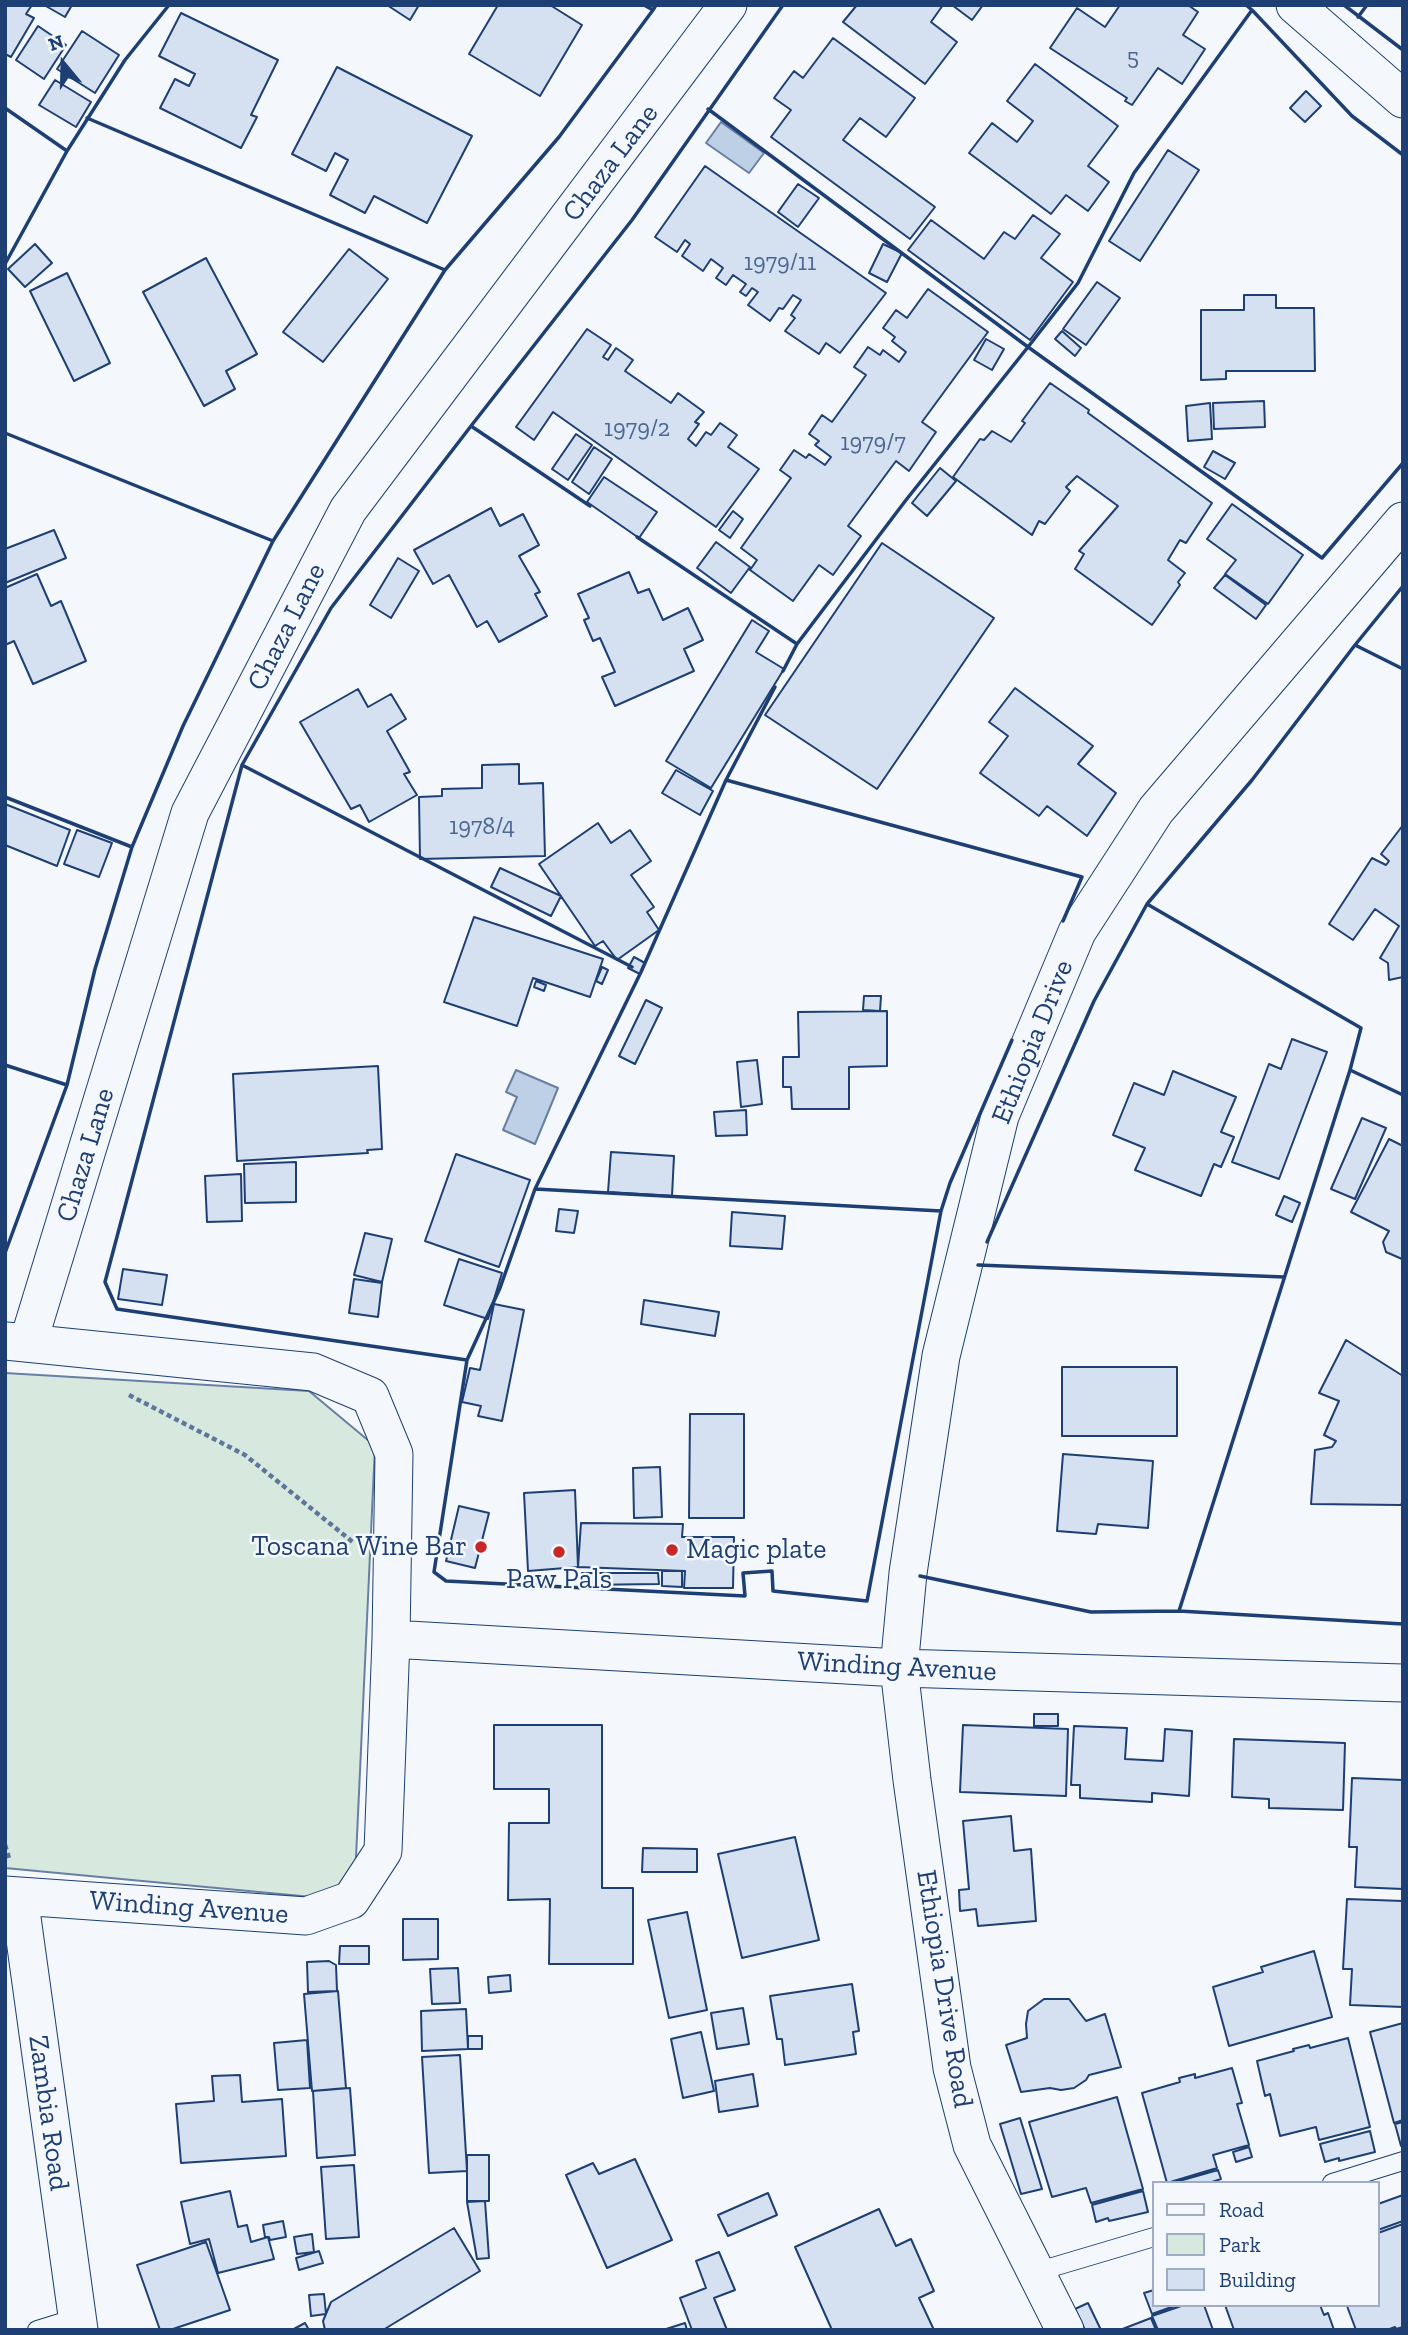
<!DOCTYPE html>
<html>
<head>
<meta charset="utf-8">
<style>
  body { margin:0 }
  #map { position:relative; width:1408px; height:2335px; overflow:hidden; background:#f4f7fb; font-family:"Zilla Slab",serif }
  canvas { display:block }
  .frame { position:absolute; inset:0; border:7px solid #1d3f73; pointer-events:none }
  .legend { position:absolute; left:1152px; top:2181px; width:228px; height:126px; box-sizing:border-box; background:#f4f7fb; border:2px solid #9eadc5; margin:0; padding:9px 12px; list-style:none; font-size:21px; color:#1d3f73 }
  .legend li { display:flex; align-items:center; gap:14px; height:35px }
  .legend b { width:35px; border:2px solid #9eadc5 }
  .north { position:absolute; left:28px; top:28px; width:70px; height:70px; -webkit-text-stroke:5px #f4f7fb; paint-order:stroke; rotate:341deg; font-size:19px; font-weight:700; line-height:28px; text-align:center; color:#1d3f73 }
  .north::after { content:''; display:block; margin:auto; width:24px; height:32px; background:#1d3f73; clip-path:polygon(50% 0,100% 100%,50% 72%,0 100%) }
</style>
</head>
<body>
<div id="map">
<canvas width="1408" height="2335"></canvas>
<div class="frame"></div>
<ul class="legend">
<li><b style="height:9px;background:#f4f7fb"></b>Road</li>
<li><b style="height:19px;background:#d7e8df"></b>Park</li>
<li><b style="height:19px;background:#d5e0f0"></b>Building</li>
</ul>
<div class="north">N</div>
</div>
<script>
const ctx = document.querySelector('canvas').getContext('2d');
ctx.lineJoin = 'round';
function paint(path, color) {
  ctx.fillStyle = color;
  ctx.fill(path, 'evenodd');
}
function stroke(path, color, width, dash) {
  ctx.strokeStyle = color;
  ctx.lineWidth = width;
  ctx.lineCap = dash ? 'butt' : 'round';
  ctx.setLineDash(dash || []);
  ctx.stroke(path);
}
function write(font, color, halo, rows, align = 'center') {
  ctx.font = font + ' "Zilla Slab",serif';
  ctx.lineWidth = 5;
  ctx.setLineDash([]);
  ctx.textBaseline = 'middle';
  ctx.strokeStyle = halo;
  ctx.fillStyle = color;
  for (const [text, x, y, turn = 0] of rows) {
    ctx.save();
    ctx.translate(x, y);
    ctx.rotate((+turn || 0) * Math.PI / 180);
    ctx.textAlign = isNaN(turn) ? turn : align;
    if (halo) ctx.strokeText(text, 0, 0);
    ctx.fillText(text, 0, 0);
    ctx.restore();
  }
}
const green = new Path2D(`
  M5,1373l304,18 66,55 -21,455 -349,-33z`);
paint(green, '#d7e8df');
stroke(green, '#687fa3', 2);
const water = new Path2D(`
  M721,122l43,31 -15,20 -43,-30z
  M516,1070l42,18 -23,56 -32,-14 14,-33 -11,-5z`);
paint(water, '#bed0e5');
stroke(water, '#687fa3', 2);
const building = new Path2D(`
  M5,5h27l-6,9 8,4 -23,39 -6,-3z
  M44,5h28l-7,12z
  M387,5h32l-9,15z
  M498,5h52l32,20 -42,71 -71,-42z
  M857,5h86l-12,17 26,20 -32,42 -82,-62z
  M952,5h31l-11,15z
  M1120,5h68l10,7 -15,23 22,14 -23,35 -24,-16 -26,37 -7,-4 2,-3 -77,-50 27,-40 28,19z
  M181,13l97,47 -27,55 6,2 -16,31 -81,-40 15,-29 14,7 6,-12 -36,-18z
  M38,26l28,19 -22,34 -28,-19z
  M82,31l37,24 -24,38 -38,-24z
  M833,38l82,60 -29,39 -26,-19 -17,22 92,67 -25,32 -139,-102 20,-27 -17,-12 20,-27 9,7z
  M1035,64l83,62 -30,40 21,16 -21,29 -22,-16 -15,19 -82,-61 23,-30 25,19 16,-21 -26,-20z
  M337,67l135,69 -45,87 -53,-27 -9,17 -35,-18 18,-35 -13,-7 -9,18 -34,-17z
  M55,80l36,22 -15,25 -37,-22z
  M1306,91l15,15 -16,16 -15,-14z
  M1168,150l31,20 -59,91 -31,-20z
  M705,166l181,127 -46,60 -14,-10 -7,11 -34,-23 10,-13 -4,-3 10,-15 -8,-5 -10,14 -4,-1 -9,13 -22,-16 10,-13 -6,-4 -6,8 -6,-4 6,-8 -13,-9 -7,10 -10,-7 7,-10 -12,-9 -8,12 -21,-15 8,-12 -5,-4 -8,12 -22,-15z
  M798,184l21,14 -21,29 -20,-15z
  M1033,215l27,19 -19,24 32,24 -43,58 -122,-90 23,-30 53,39 20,-27 11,7z
  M35,244l17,19 -27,24 -17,-18z
  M883,244l19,9 -15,29 -18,-9z
  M349,249l39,30 -65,83 -40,-30z
  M206,258l51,96 -31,17 9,18 -31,17 -61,-114z
  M67,273l43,90 -36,18 -44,-90z
  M1097,282l23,16 -34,47 -23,-16z
  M928,289l60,43 -66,90 14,10 -27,39 -13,-10 -48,65 13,10 -28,39 -14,-10 -26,36 -43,-31 7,-10 -16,-12 50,-70 -11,-8 14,-20 12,8 3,-4 16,11 6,-8 -16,-12 4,-4 -10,-7 13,-19 10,7 34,-47 -12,-8 14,-20 12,8 3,-5 16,12 7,-10 -14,-11 3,-4 -12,-9 13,-18 11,8z
  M1244,295h32v13h38l1,63h-89v8l-25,1v-70h43z
  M587,329l24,16 -8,12 5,3 8,-12 17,12 -8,11 46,32 7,-10 26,19 -9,10 4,2 -11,15 8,7 10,-14 5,3 9,-12 17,12 -9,12 31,22 -43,58 -163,-115 -19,28 -18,-13z
  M1062,331l19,17 -6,8 -20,-17z
  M986,339l18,10 -12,21 -18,-10z
  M1050,383l39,27 -1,3 124,90 -26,40 -6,-3 -12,20 17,13 -7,9 2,3 -28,40 -77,-56 9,-15 -5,-3 39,-45 -41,-30 -11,11 4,4 -25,33 -6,-3 -7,14 -79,-58 27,-38 4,1 8,-9 19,11 14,-19 -3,-2z
  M1264,401l1,26 -51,2 -1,-26z
  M1210,403l2,36 -24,2 -2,-35z
  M576,434l16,11 -24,35 -16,-11z
  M594,447l18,12 -23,35 -17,-12z
  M1213,451l22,12 -10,16 -21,-12z
  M940,468l16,13 -29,35 -15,-13z
  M604,477l53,35 -18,26 -52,-36z
  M1232,504l71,51 -35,49 -43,-30 11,-14 -29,-21z
  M491,508l9,18 23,-12 16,31 -20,11 21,36 -5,2 12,22 -48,26 -12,-21 -10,6 -28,-52 -16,9 -19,-34z
  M733,511l10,8 -13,19 -11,-8z
  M54,530l12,28 -61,25v-34z
  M716,542l34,25 -19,26 -34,-25z
  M882,543l112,75 -117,171 -112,-74z
  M398,558l21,13 -28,47 -21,-13z
  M629,572l9,21 11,-4 14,31 25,-12 15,32 -19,9 10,22 -79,35 -13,-29 13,-5 -15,-34 -7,3 -9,-21 5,-2 -11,-24z
  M37,574l14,32 10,-5 25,60 -53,23 -19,-43 -9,4v-57z
  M1225,575l41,30 -10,14 -42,-31z
  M752,620l17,11 -13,21 28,17 -73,119 -45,-27z
  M1015,688l78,58 -15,18 38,29 -29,43 -40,-30 -8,10 -59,-43 28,-37 -19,-14z
  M358,689l10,18 23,-13 15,25 -19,12 23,41 -6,2 13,21 -48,27 -9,-17 -9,4 -51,-87z
  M519,764v20l24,-1 2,73 -125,3 -1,-62 23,-1v-7l40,-1v-23z
  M676,770l37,21 -13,24 -38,-22z
  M5,804l65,26 -13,36 -52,-21z
  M598,823l13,20 19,-13 21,31 -20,14 23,32 -7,5 12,18 -42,30 -14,-19 -8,5 -56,-82z
  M1403,825v152l-14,3 -1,-17 -8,-5 19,-32 -24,-17 -22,31 -24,-16 43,-66 14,7 3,-4 -8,-7z
  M77,830l35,13 -13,34 -35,-13z
  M500,868l61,28 -10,20 -60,-29z
  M474,917l129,42 -13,38 -57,-19 -16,48 -73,-24z
  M634,957l11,6 -5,11 -12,-6z
  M602,967l6,3 -6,14 -6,-3z
  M536,981l10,4 -2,6 -10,-4z
  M864,996h17l-1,15 -17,-1z
  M646,1000l16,8 -27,56 -16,-8z
  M887,1011v55l-38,1v42h-57l-1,-22h-8v-30h16l-1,-45z
  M1292,1039l35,13 -48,127 -47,-17 37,-98 12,5z
  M757,1060l5,44 -21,3 -4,-45z
  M378,1066l4,83 -15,1 1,3 -131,8 -4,-87z
  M1173,1071l63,26 -15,35 13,5 -13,30 -7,-3 -13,32 -66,-26 10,-22 -32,-13 21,-52 30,12z
  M746,1110l1,25 -31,1 -2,-24z
  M1362,1118l24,10 -31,71 -24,-10z
  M1389,1139l14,7 -1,113 -16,-7 -3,-10 6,-11 -38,-19z
  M611,1152l63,4 -2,40 -64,-4z
  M456,1154l74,26 -31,87 -74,-26z
  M296,1162v40l-51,1 -1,-39z
  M241,1174l1,47 -35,1 -2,-46z
  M1284,1196l16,7 -8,19 -16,-7z
  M559,1209l19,2 -4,22 -18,-2z
  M732,1212l53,4 -3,33 -52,-3z
  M365,1233l27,6 -10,43 -28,-7z
  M459,1259l43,14 -14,46 -44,-14z
  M123,1269l44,6 -5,30 -44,-6z
  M354,1279l28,4 -4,34 -29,-4z
  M644,1300l75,12 -4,24 -74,-12z
  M494,1304l30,6 -22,111 -24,-5 3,-10 -19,-4 8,-34 10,2z
  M1346,1340l57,36v124l-2,5 -90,-1 4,-54 17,-3 4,-6 -12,-6 15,-34 -20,-8z
  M1062,1367h115v69h-115z
  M690,1414h54v104h-55z
  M1063,1454l90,7 -5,67 -50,-4 -2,10 -39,-3z
  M660,1467l2,50 -28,1 -1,-50z
  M575,1490l3,77 -50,4 -4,-78z
  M459,1506l30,7 -14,55 -29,-7z
  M581,1523l102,1 -1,13h52l-1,51h-49l1,-17 -107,-4z
  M662,1571h20v16l-20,-1z
  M582,1573h76l1,11 -78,1z
  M1034,1714h24v12h-24z
  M494,1725h108v163h31v76h-84l1,-65 -42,1 1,-77h40v-34h-55z
  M963,1725l105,4 -2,67 -106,-4z
  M1074,1726l53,2 -2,31 38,2 2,-32 27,2 -3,65 -37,-3v9l-72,-4v-13h-9z
  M1234,1739l111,4 -2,67 -74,-2v-9l-37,-2z
  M1352,1778l51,2v109l-48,-2 2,-40h-8z
  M1011,1816l3,35 17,-2 5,72 -58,5 -2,-17 -16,2 -1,-21 10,-1 -6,-68z
  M795,1837l24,103 -77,18 -24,-104z
  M643,1848l54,1v23h-55z
  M1347,1899l56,2v106l-53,-2 2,-36h-9z
  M687,1912l20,98 -38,8 -21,-98z
  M403,1919h35v40l-35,1z
  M340,1946h29v18h-30z
  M1314,1951l18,66 -103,29 -16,-59 50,-15 -2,-5z
  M329,1961l7,4 1,26 -29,1 -1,-30z
  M458,1968l2,35 -28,1 -2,-35z
  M510,1975l1,16 -22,2 -1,-16z
  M852,1984l7,47 -6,1 3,22 -71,11 -3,-26h-5l-7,-43z
  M338,1991l8,97 -34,3 -8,-97z
  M1044,1999h25l17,22 19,-7 16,53 -32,8 -3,5 -12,8 -13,2 -11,-2 -29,4 -15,-47 21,-7 -1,-14 2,-13z
  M743,2008l6,36 -32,5 -6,-36z
  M466,2009l2,40 -46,2 -1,-40z
  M1403,2023v97l-9,3 -24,-91z
  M701,2032l13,59 -31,7 -12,-59z
  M468,2036h14v13h-14z
  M1348,2038l22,89 -51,13 -3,-13 -36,9 -10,-42 -5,2 -8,-35 37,-10 -1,-2 16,-4 1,3z
  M307,2040l3,48 -32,2 -4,-47z
  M460,2055l7,116 -38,2 -7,-116z
  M1232,2068l10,35 -5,1 12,41 -36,10 4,13 -50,15 -25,-90 38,-11 -1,-4 16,-4v4z
  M753,2074l5,32 -39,6 -4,-31z
  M240,2075l2,27 40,-3 4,57 -105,7 -5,-59 38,-3 -2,-25z
  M350,2088l5,67 -38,3 -4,-67z
  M1117,2097l26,92 -52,14 -5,-15 -34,9 -23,-75z
  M1020,2118l22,71 -21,5 -21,-70z
  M1403,2122v24h-2l-6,-22z
  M1370,2131l5,21 -36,9v-3l-14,4 -5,-18z
  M1249,2147l3,10 -16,5 -3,-10z
  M467,2155h22v46h-22z
  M635,2159l37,81 -65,28 -41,-93 27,-12 6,11z
  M354,2165l5,72 -33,2 -5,-72z
  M1218,2170l3,9 -12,4h-37z
  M230,2191l8,36 9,-2 4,17 17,-5 6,22 -56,14 -9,-34 -19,5 -9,-42z
  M1143,2191l5,21 -39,9 -1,-3 -12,4 -4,-17z
  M768,2193l9,22 -49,21 -10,-21z
  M1403,2195v26l-25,9v-26z
  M485,2201l4,57 -12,1 -10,-57z
  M879,2209l17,37 15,-7 23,52 -15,7 15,32h-102l-37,-83z
  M283,2221l3,16 -16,3 -1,-3h-4l-2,-12z
  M1403,2224v103l-7,2 -1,-2 -8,3h-31l-9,-24 31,-1v-72z
  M454,2228l26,43 -97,59h-58l-2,-9 8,-19z
  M312,2234l2,18 -17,2 -3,-17z
  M206,2242l24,68 -60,20h-10l-23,-65z
  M319,2251l4,12 -24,7 -3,-12z
  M719,2252l16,38 -21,8 13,32h-35l-12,-32 26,-10 -10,-27z
  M1154,2290v15h23l-25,9 -8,-21z
  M324,2294l2,20 -15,2 -2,-21z
  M1088,2303l13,27h-16l-10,-21z
  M1184,2305h20l9,25h-55l-6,-14z
  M1225,2305h95l4,10 4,-2 6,17h-100z
  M1151,2318l5,12h-36z
  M305,2323l4,7h-17z
  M685,2323l2,7h-24z`);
paint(building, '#d5e0f0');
stroke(building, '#1d3f73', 2);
const lane = new Path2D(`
  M1332,2183l71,-22
  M1036,2272l118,-35
  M37,2330l39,-12`);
const street = new Path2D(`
  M1295,5l108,94
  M28,1343l162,-530 158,-303 380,-505
  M391,1639l508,29 504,15
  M5,1895l301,21 45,-16 32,-49 8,-212 3,-185 -24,-58 -57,-24 -307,-31
  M19,1896l60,434
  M1065,2330l-93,-185 -20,-77 -40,-288 -13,-112 9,-95 33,-217 59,-240 77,-184 79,-122 247,-289`);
stroke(lane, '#1d3f73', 20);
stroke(street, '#1d3f73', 39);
stroke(new Path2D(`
  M129,1395l116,60 109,88
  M5,1845l4,13`), '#5e769c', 4.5, [5, 3.5]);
stroke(lane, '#f4f7fb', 18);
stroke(street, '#f4f7fb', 37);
stroke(new Path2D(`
  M644,5l9,5 3,-5
  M1246,5l6,5
  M1344,5l59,45
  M1358,17l9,-12
  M5,108l62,43 -62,113
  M708,109l320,238 50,-64 56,-110 118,-163 100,106 51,39
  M87,118l358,152 114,-133 94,-127
  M67,151l58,-91 44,-55
  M471,426l161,-206 151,-215
  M5,433l268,108 172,-271
  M637,537l160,107
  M1355,645l48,-59
  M783,671l14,-27 109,-144 122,-153 294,211 81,-95
  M242,765l89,-157 140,-182 119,80
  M726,780l49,-93
  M5,797l127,50 51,-121 90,-185
  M1147,904l105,-124 103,-135 48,24
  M5,1065l62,20
  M1403,1095l-53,-25 -171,541 224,13
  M535,1189l406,22 -74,390 -94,-10 -1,-20 -29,2 2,23 -299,-15 -12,-9 33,-212 33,-72z
  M535,1189l106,-217 85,-192 356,97 -19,44
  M941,1211l9,-28 62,-143
  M987,1242l107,-241 53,-97 214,124 -11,42
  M5,1253l62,-168 28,-116 37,-122
  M978,1265l306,12
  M467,1360l-350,-51 -12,-27 137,-517 390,202
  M920,1576l171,36 88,-1`), '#1d3f73', 3.5);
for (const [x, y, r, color] of [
  [481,1547,7,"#c62828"],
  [672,1550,7,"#c62828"],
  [559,1552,7,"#c62828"]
]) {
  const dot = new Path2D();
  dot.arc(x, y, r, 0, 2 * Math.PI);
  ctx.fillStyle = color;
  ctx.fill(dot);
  stroke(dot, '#f4f7fb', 2.5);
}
write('24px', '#4b6792', null, [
  ["5",1133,58],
  ["1979/11",780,263],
  ["1979/2",637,429],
  ["1979/7",873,443],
  ["1978/4",482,827]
]);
write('28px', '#1d3f73', '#f4f7fb', [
  ["Chaza Lane",611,163,-53],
  ["Chaza Lane",287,627,-63],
  ["Ethiopia Drive",1033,1042,-68],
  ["Chaza Lane",86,1155,-73],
  ["Winding Avenue",897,1667,3],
  ["Winding Avenue",189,1908,4],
  ["Ethiopia Drive Road",944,1989,81],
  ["Zambia Road",48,2113,82]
]);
write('28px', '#1d3f73', '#f4f7fb', [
  ["Toscana Wine Bar",467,1547],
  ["Magic plate",686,1550,"left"],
  ["Paw Pals",559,1580,"center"]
], 'right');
</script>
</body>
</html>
